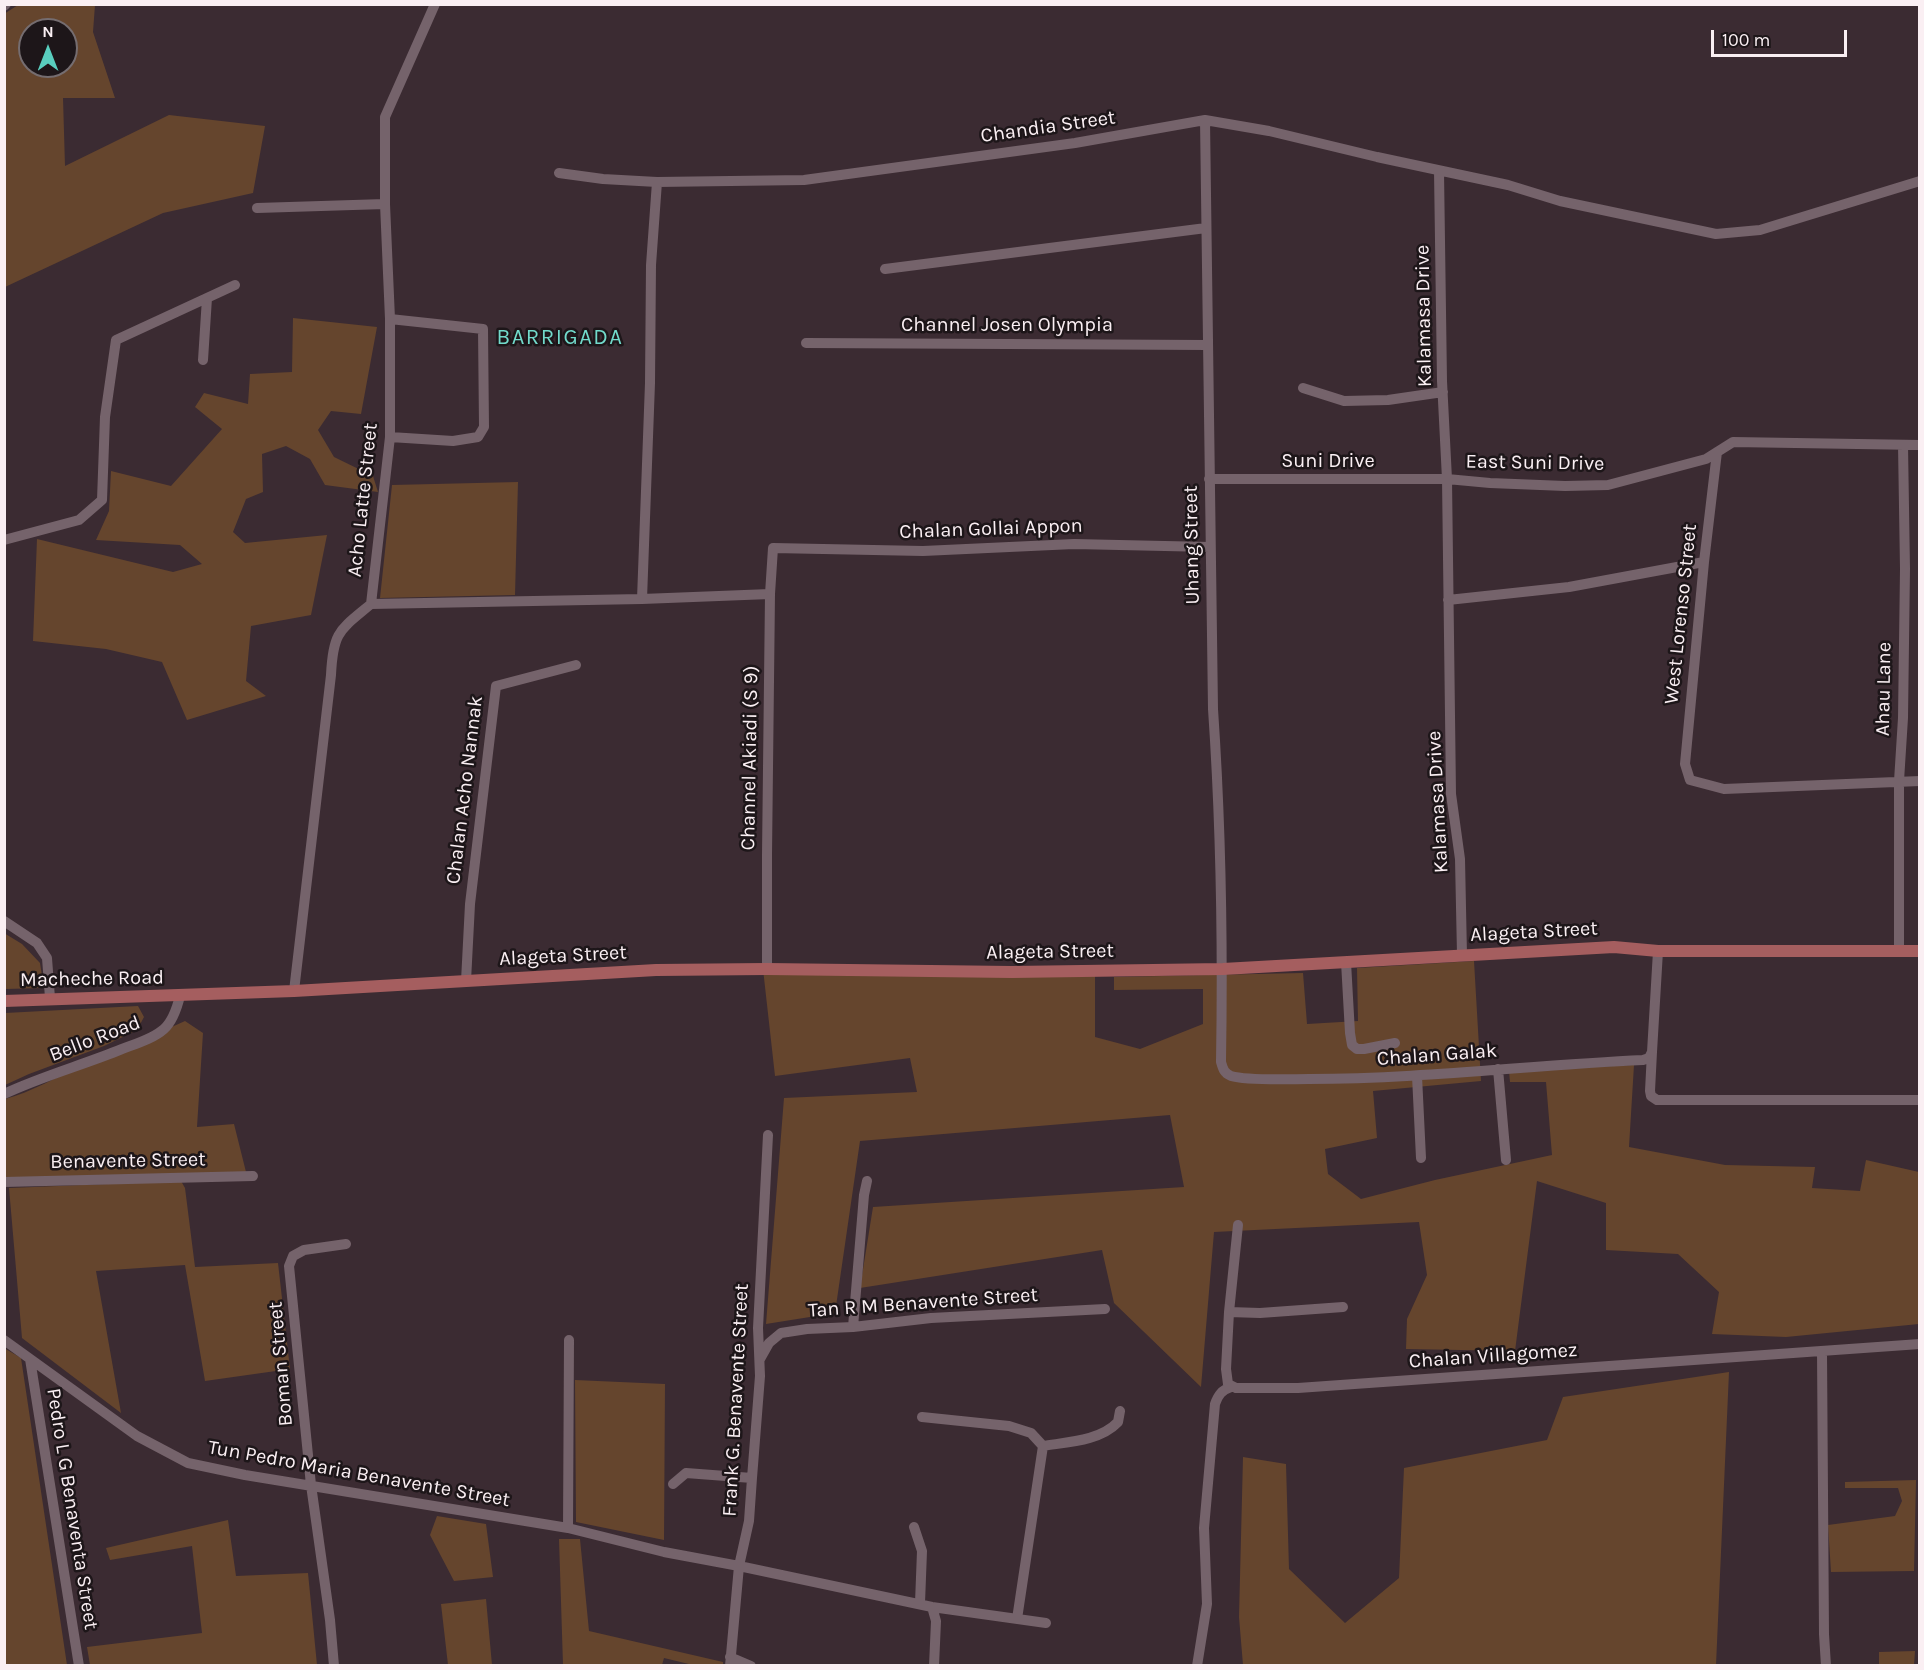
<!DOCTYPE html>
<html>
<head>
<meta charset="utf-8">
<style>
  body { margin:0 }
  #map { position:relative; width:1924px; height:1670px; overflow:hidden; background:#3b2b32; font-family:Karla,sans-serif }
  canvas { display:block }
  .frame { position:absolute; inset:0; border:6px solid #faeff3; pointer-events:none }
  .north { position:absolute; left:18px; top:18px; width:60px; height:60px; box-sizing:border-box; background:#1d1619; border:2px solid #756d70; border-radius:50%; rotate:0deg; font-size:16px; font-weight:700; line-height:24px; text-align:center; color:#faeff3 }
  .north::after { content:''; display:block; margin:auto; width:21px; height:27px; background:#59cebe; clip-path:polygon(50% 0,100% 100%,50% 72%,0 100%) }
  .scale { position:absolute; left:1711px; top:30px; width:136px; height:27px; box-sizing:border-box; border:3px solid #faeff3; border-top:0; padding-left:8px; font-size:18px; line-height:21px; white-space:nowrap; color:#faeff3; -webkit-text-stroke:4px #1d1619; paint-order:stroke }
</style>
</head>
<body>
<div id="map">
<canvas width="1924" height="1670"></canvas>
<div class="frame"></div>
<div class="north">N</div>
<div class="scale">100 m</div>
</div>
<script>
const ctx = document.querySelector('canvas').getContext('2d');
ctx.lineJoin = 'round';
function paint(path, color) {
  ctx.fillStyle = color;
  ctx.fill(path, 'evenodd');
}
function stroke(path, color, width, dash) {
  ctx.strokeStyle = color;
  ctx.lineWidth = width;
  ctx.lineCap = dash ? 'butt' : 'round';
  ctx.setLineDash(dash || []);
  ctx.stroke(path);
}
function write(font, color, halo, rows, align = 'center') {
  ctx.font = font + ' Karla,sans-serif';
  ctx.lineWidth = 5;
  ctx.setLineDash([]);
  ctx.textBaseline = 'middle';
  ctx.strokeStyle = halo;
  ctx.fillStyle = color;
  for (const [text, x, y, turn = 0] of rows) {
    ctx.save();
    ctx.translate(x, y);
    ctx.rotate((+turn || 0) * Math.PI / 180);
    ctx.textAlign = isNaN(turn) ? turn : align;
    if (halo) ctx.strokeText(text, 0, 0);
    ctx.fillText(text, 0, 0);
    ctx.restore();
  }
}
paint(new Path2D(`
  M18,5h77l-2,27 22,66h-52l2,68 104,-51 96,11 -12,67 -90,20 -158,74 -1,-273zM30,30h36v36h-36z
  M293,318l84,9 -16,87 -30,-3 -13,19 16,27 39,19 5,16 -53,-7 -15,-26 -24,-13 -24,8 1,38 -17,7 -13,33 12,11 82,-8 -16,80 -60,11 -5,55 20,15 -79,24 -25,-58 -56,-13 -73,-8 4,-102 136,33 29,-8 -22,-19 -84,-5 13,-29 2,-40 60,15 51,-57 -27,-22 9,-14 44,11 2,-30 42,-2z
  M518,482l-3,113 -135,3 12,-113z
  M4,933l18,11 18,19 4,25 -39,1z
  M1474,961l7,120 -108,10 4,47 -52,11 3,25 33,25 74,-19 117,-25 -6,-73h-36l-1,-11 125,-6 -5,82 96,18 90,2 -3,21 48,3 6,-31 53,12v152l-133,13 -74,-3 7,-42 -41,-38 -72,-4v-47l-69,-22 -22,170 -109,-2 1,-30 20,-44 -8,-53 -205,10 -13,155 -87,-84 -12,-53 -242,38 13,-81 311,-20 -14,-72 -310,26 -25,172 -69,11 18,-226 133,-6 -7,-34 -135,18 -12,-107 332,4v64l45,12 63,-25v-35l-89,1v-13l189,-4 4,51 51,-3 -1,-53z
  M138,1006l6,11 -7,13 -33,16 -75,28 -24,11v-72z
  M185,1021l18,12 -6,94 37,-3 12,48 -210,7 -31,-2v-78c27,-7 51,-22 77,-34 34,-15 69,-28 103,-44z
  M181,1181l4,7 10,79 83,-4 12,106 -85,12 -20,-116 -89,6 25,142 -99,-75 -13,-150z
  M4,1348l17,10 46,307h-62z
  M1729,1372l-13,293h-473l-4,-48 4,-160 43,7 3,105 56,54 54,-45 5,-110 143,-28 16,-43z
  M575,1380l90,4 -1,156 -88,-18z
  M1916,1480l-2,91 -83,1 -3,-47 67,-9 7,-15 -4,-13h-53v-6z
  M437,1516l49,8 7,53 -39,4 -24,-46z
  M228,1520l8,56 72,-3 9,92h-227l-3,-18 115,-14 -10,-87 -82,14 -4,-12z
  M559,1539h21l9,92 134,31v3h-30l-29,-7 -2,7h-99z
  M486,1599l6,66h-44l-7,-61z
  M1915,1651l-1,14h-35v-13z`), '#65452d');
stroke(new Path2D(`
  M4,6l2,-2
  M1205,120l8,589c8,117 10,235 8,353 2,7 3,11 10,14 17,5 59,3 78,3 112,0 223,-14 334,-19l6,-2 3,-6 6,-101
  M1439,171l3,210 5,98 4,315 9,65 2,96
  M559,173l44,6 54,3 147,-2 271,-37 130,-23 64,11 108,26 131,28 52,16 156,33 44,-4 160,-49
  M257,208l128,-4
  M885,269l321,-41
  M806,343l402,2
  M203,360l4,-62
  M1303,388l41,13 44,-1 55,-8
  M390,437l63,4 25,-4 6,-10 -1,-98 -93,-10
  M1717,452l-13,110 -19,202 5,16 34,9 196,-8
  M1209,479h238l43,4 75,3 43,-1 98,-26 27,-17 187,3
  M4,540l75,-20 23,-20 3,-83 11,-77 119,-55
  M642,599l8,-216 1,-118 6,-83
  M1448,600l121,-13 135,-25
  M371,604l271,-5 128,-5
  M4,921l33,22 10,15 3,40
  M1899,951v-170l4,-63 2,-149 -2,-124
  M1346,962l4,71 2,12 5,4h7l31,-6
  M767,969v-114l3,-261 3,-46 150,3 151,-7 136,3
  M466,981l4,-77 26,-218 80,-21
  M294,991l37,-316c2,-44 9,-45 40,-71l19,-167v-118l-5,-115v-87l50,-113
  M1652,1052l-2,39 1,5 6,4h263
  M1498,1069l8,91
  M1417,1076l4,82
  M4,1094c38,-18 79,-29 118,-45 13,-5 31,-10 42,-20 9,-8 13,-21 16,-33
  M4,1182l249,-6
  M1238,1225l-9,87 -3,57 2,15 8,4h62l622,-44
  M1229,1312l31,1 83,-6
  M853,1327l11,-132 3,-14
  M4,1340l133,96 51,27 57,12 323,53 96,24 75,14 193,41 114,16
  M1822,1352l2,282 2,32
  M30,1359l49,307
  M760,1359l9,-16 12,-10 26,-4 46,-2 78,-9 174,-9
  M922,1417l87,9 22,7 12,13 -26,173
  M1043,1446c25,-4 57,-5 75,-24l2,-11
  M673,1484l13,-11 66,5
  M914,1527l8,24 -2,52
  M568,1528l1,-188
  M932,1607l4,14 -2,45
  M730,1657l21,9
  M334,1666l-4,-46 -19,-135 -22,-219 4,-10 11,-6 42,-6
  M730,1666l9,-100 10,-45 3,-43 8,-102 -2,-48 10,-193
  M1197,1666l10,-62 -3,-76 11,-124c3,-9 7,-14 16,-17`), '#75636b', 10);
stroke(new Path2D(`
  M4,1001l290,-10 362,-21 111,-1 245,3 211,-3 391,-22 44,4h262`), '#a55e5f', 12);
write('20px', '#faeff3', '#1d1619', [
  ["Chandia Street",1048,127,-8],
  ["Kalamasa Drive",1424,316,-91],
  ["Channel Josen Olympia",1007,325],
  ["Suni Drive",1328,461],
  ["East Suni Drive",1535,463,1],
  ["Acho Latte Street",363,500,-84],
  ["Chalan Gollai Appon",991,529,-2],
  ["Uhang Street",1192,545,-91],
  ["West Lorenso Street",1681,614,-84],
  ["Ahau Lane",1884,689,-89],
  ["Channel Akiadi (S 9)",750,758,-89],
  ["Chalan Acho Nannak",465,790,-83],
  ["Kalamasa Drive",1438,802,-93],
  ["Alageta Street",1534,932,-3],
  ["Alageta Street",1050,952,-1],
  ["Alageta Street",563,956,-3],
  ["Macheche Road",92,979,-1],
  ["Bello Road",95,1039,-21],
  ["Chalan Galak",1437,1055,-4],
  ["Benavente Street",128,1161,-1],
  ["Tan R M Benavente Street",923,1303,-4],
  ["Chalan Villagomez",1493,1356,-4],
  ["Boman Street",281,1364,-95],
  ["Frank G. Benavente Street",736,1400,-87],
  ["Tun Pedro Maria Benavente Street",359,1474,10],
  ["Pedro L G Benaventa Street",72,1509,81]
]);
ctx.letterSpacing = '1.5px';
write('22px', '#72dacb', '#1d1619', [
  ["BARRIGADA",560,338]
]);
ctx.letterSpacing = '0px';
</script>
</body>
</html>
